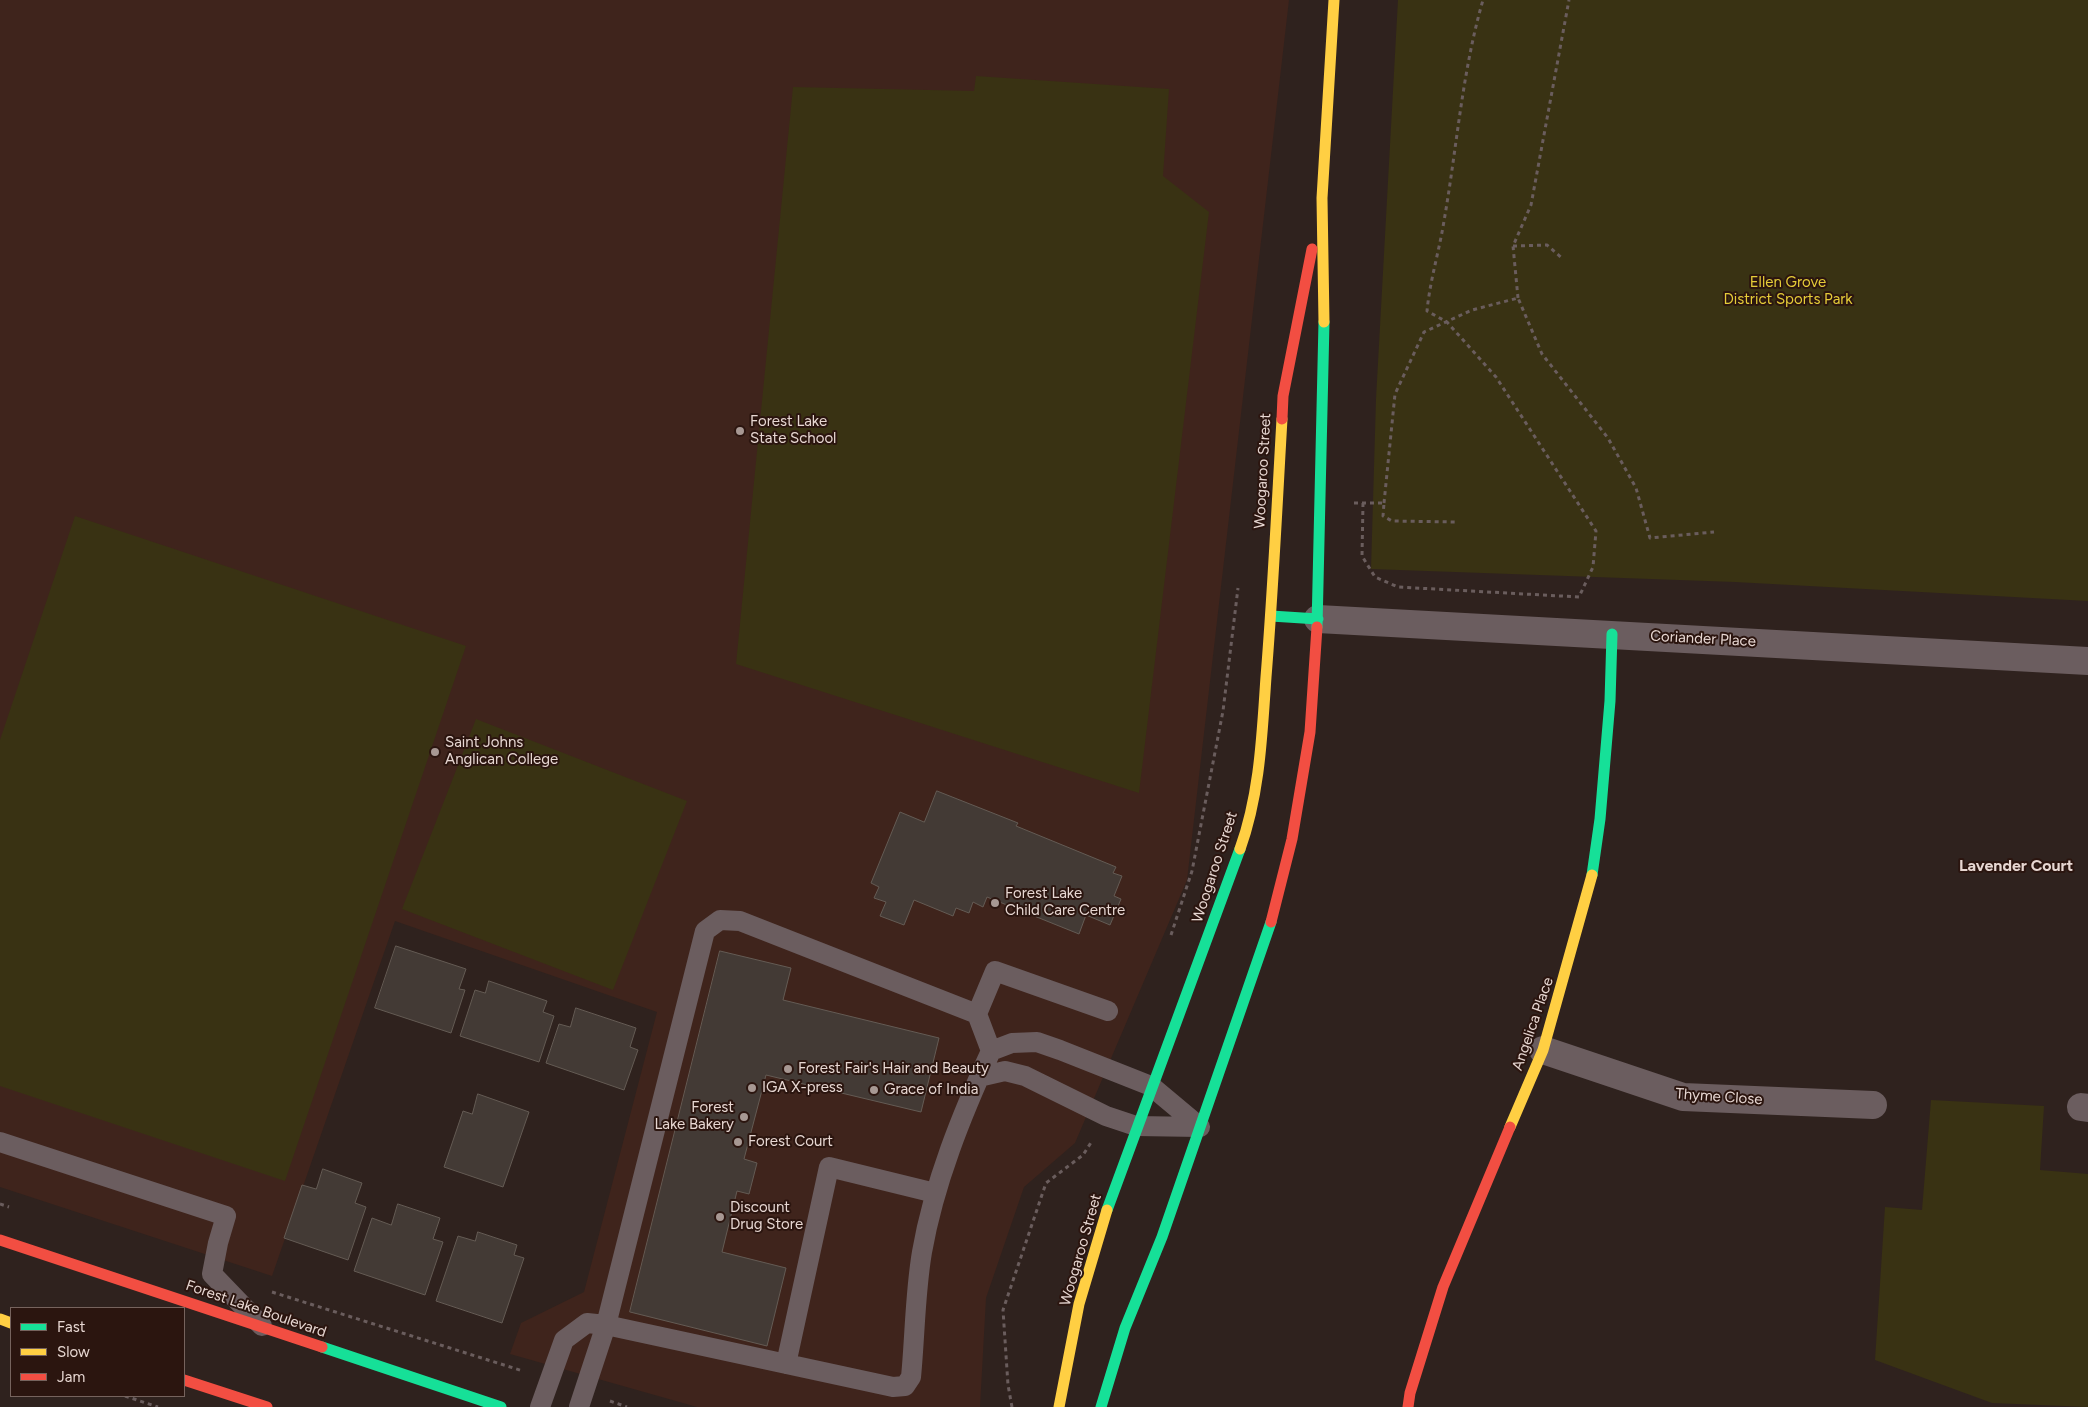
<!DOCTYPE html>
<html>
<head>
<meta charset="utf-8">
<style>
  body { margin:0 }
  #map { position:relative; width:2088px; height:1407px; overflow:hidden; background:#2f221e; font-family:Figtree,sans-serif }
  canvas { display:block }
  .legend { position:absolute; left:10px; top:1307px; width:175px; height:90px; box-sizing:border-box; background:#2b150f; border:1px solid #76635d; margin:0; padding:6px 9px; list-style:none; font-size:15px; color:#e7d7d2 }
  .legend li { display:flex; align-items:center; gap:10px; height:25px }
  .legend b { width:25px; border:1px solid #76635d }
</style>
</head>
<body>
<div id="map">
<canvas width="2088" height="1407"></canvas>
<ul class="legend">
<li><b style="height:6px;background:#16e098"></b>Fast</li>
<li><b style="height:6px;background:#ffcf43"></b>Slow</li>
<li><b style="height:6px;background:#f24e42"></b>Jam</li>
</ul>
</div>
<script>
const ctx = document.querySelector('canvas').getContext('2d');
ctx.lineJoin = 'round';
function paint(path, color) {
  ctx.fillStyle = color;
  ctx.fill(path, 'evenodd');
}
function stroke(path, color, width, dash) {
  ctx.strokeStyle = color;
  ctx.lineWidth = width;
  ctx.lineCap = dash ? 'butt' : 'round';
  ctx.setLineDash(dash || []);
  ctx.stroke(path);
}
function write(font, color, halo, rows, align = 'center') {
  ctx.font = font + ' Figtree,sans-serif';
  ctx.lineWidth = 4;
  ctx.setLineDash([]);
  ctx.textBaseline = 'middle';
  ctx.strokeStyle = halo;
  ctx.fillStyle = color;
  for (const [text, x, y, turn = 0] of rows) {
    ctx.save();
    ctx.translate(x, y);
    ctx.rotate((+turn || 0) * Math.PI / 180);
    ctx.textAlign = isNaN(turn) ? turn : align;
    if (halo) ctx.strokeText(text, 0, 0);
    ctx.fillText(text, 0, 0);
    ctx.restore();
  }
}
paint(new Path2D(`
  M0,0h1289l-102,880 -112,263 -51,44 -38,111 -6,109h-283l-187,-53 11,-31 63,-31 73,-280 -262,-91 -123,355 -272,-89z`), '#3f241c');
paint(new Path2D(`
  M1398,0h690v601l-353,-19 -364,-13 5,-170z
  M976,76l193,13 -6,87 46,36 -70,581 -403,-129 57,-577 181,4z
  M75,516l391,130 -181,535 -285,-95v-346z
  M476,719l211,82 -74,189 -211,-81z
  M1931,1100l113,6 -4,64 48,4v233l-96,-4 -117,-43 10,-153 37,3z`), '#393213');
const building = new Path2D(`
  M937,791l81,32 -2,3 100,41 -3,6 9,3 -8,20 7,3 -11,26 -24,-10 -7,19 -92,-37 -4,10 -10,-5 -4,11 -13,-5 -3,8 -39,-16 -10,25 -24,-9 6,-14 -12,-4 5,-11 -8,-4 29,-71 24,10z
  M396,946l70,23 -7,20 6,1 -14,43 -76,-25z
  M720,951l71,17 -8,32 156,38 -18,74 -155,-37 -22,84 13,4 -8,31 -12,-3 -15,61 64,16 -19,78 -137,-34z
  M489,981l58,20 -4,11 11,4 -15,46 -79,-26 15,-46 10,3z
  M576,1008l60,20 -6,19 8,3 -14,40 -78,-27 13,-39 11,3z
  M478,1094l51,18 -26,75 -59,-20 19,-56 9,3z
  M323,1169l39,14 -7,20 11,4 -18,53 -64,-22 18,-53 14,4z
  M398,1204l42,14 -7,21 10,3 -18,53 -71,-24 18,-53 19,7z
  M478,1232l39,13 -3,10 10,3 -22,65 -66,-22 22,-65 17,5z`);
paint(building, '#433a35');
stroke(building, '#645b54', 1);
stroke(new Path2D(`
  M1513,246l34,-1 16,14
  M1518,298l-5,-52 18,-41 38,-205
  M1354,503h30l-1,13 9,5 63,1
  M1363,503l-1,53 13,21 23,10 181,10 14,-30 3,-36 -100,-154 -49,-55 -20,-11c3,-31 12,-59 17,-90 13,-74 18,-149 39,-221
  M1384,503l11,-109 29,-62 48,-22 46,-12 24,56 66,84 28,50 14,50 64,-6
  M1171,935l21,-64 31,-160 15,-123
  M0,1204l9,3
  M272,1292l251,79
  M125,1396l33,11
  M610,1401l17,6
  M1012,1407l-4,-22 -5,-75 43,-127 37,-28 9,-14`), '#6a5d5d', 3, [4, 4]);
stroke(new Path2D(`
  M991,1051l-14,-37 18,-43 113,40
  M979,1077l26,-6 20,5 81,40 30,10 64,1
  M0,1142l226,74 -8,27 -6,31 50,52
  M786,1364l43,-197 106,26
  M540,1407l24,-67 23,-17 19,2 287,62 12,-1 6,-9c4,-41 4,-84 11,-125 12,-69 40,-138 69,-201l21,-8 25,-1 23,8 91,36 49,41
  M579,1407l27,-82 99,-394 15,-11 20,1 237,93`), '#6b5d5f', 20);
stroke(new Path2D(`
  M1318,619l770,42
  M1543,1050l140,47 190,8
  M2081,1107l7,1`), '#6b5d5f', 28);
stroke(new Path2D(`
  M1271,616l47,3
  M1317,627l7,-305
  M1592,875l8,-56 10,-118 2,-67
  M1107,1210l133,-361
  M322,1347l179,60
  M1101,1407l24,-79 37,-91 109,-315`), '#16e098', 11);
stroke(new Path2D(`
  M1324,322l-2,-124 12,-198
  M1240,849c20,-55 22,-115 26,-172 7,-86 11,-172 16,-258
  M1510,1127l33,-77 49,-175
  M0,1319l11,4
  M1059,1407l20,-103 28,-94`), '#ffcf43', 11);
stroke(new Path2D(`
  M1282,419l1,-23 29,-147
  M1271,922l21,-83 18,-107 7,-105
  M0,1240l322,107
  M184,1380l83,27
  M1408,1407l2,-14 33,-106 67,-160`), '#f24e42', 11);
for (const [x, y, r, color] of [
  [740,431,5,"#a79893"],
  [435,752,5,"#a79893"],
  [995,903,5,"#a79893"],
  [788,1069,5,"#a79893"],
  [752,1088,5,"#a79893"],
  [874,1090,5,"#a79893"],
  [744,1117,5,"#a79893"],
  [738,1142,5,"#a79893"],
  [720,1217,5,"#a79893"]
]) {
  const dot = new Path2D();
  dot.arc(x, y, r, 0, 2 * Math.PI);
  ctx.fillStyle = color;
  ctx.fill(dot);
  stroke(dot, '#2b150f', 2);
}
write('15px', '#e5cc38', '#2b150f', [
  ["Ellen Grove",1788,283],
  ["District Sports Park",1788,300]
]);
write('15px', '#e7d7d2', '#2b150f', [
  ["Forest Lake",750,422],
  ["State School",750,439],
  ["Saint Johns",445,743],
  ["Anglican College",445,760],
  ["Forest Lake",1005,894],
  ["Child Care Centre",1005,911],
  ["Forest Fair's Hair and Beauty",798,1069],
  ["IGA X-press",762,1088],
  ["Grace of India",884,1090],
  ["Forest",734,1108,"right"],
  ["Lake Bakery",734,1125,"right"],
  ["Forest Court",748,1142],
  ["Discount",730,1208],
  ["Drug Store",730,1225]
], 'left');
write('15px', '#e7d7d2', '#2b150f', [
  ["Woogaroo Street",1263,471,-87],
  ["Coriander Place",1703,639,3],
  ["Woogaroo Street",1215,867,-72],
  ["Angelica Place",1533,1024,-71],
  ["Thyme Close",1719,1097,4],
  ["Woogaroo Street",1081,1250,-74],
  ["Forest Lake Boulevard",256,1309,19]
]);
write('bold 16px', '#e7d7d2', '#2b150f', [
  ["Lavender Court",2016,866]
]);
</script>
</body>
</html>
